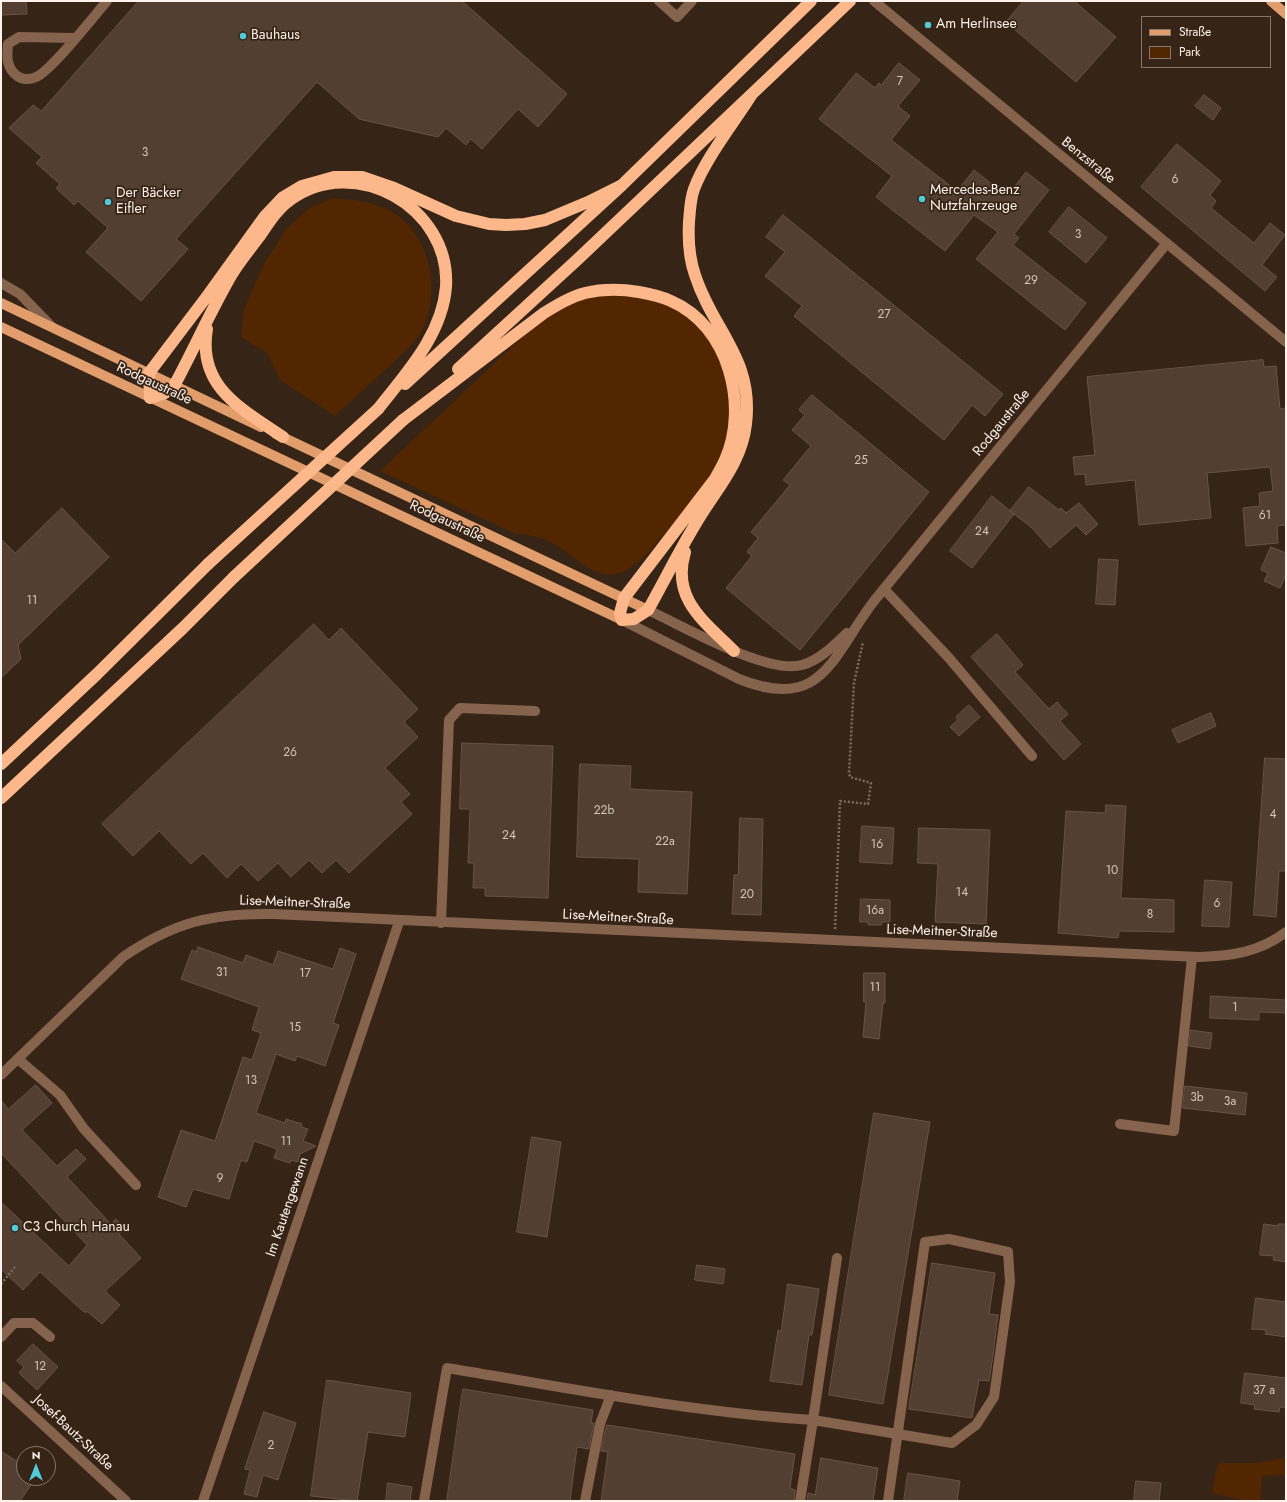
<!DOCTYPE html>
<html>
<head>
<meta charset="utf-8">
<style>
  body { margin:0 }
  #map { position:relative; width:1287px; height:1502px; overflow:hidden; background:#362417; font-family:Jost,sans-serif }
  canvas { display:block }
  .frame { position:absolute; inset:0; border:2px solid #fff2ea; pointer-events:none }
  .legend { position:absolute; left:1141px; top:16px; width:130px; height:52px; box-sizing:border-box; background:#362417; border:1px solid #86766b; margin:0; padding:5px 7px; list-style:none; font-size:12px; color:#fff2ea }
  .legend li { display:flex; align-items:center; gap:8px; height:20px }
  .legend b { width:20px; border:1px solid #86766b }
  .north { position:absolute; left:16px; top:1446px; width:40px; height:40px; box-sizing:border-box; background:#362417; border:1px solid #86766b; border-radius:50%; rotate:0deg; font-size:11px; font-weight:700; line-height:16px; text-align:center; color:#fff2ea }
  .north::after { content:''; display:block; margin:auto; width:14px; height:18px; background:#52cbd9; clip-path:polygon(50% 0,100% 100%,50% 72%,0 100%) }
</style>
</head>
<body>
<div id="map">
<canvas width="1287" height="1502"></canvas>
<div class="frame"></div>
<ul class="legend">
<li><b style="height:5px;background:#e29d6c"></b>Straße</li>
<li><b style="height:11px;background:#522600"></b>Park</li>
</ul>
<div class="north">N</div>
</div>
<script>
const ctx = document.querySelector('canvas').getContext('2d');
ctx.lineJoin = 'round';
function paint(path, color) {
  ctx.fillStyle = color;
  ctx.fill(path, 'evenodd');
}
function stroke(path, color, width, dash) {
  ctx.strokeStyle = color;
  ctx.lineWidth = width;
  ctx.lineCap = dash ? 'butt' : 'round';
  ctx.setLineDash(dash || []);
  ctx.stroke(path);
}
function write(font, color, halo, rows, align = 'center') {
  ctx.font = font + ' Jost,sans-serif';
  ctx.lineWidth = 3.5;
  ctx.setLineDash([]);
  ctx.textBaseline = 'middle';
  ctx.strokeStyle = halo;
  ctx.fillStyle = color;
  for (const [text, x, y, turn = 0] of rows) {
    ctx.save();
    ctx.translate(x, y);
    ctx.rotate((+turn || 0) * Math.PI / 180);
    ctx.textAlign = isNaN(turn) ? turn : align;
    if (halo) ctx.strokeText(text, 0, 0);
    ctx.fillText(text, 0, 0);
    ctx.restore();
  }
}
paint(new Path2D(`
  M333,198c23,2 45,4 64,17 35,24 45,83 23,119 -9,13 -22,24 -34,35 -17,15 -34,31 -51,47l-55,-36 -13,-27 -26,-16 3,-28 20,-45 23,-36 24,-21z
  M609,293c13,1 29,1 42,5 69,23 94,94 70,160 -9,24 -31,47 -48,66 -14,15 -33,43 -53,49 -23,8 -43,-15 -61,-26 -11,-7 -29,-14 -43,-13l-136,-63 166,-156 22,-12z
  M1286,1458v17l-24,1 -2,25h-14l-34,-8 6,-30h38z`), '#522600');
const building = new Path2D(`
  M1,1h25l1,13 -26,1z
  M139,1h323l105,93 -29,33 -20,-18 -36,40 -11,-10 -5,6 -20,-17 -8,9 -79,-18 -42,-37 -141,157 12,10 -47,52 -55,-49 22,-24 -30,-27 -4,4 -18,-17 4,-4 -24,-21 6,-6 -33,-29 24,-23 8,6z
  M1024,1h50l42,36 -40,45 -70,-60z
  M899,63l21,17 -22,26 12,10 -19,24 66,51 17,-21 33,26 19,-24 23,18 -35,44 5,4 -6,7 73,58 -21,27 -89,-71 22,-27 -24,-17 -29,36 -69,-54 16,-21 -73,-57 37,-46 19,15 4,-5 2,2z
  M1204,95l17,13 -8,12 -18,-14z
  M1177,144l44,37 -11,14 6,6 -5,7 43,35 16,-20 15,12 -23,30 15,12 -12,14 -124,-104z
  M1069,207l38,31 -21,25 -37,-31z
  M783,215l220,179 -18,22 -13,-11 -28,35 -150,-124 8,-10 -37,-30 20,-24 -19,-15z
  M1263,360l1,7 12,-1 4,43 6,-1v117l-9,1 1,17 -32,3 -3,-38 17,-2 -1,-13 14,-2 -3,-24 -63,6 4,45 -72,7 -4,-45 -49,5 -1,-11 -10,1 -2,-18 22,-2 -8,-78z
  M812,395l117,97 -129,158 -74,-62 26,-32 -5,-4 11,-14 -7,-6 39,-47 -7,-5 28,-34 -19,-16 13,-15 -6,-5z
  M1029,487l30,23 2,-2 5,5 13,-10 19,21 -12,11 -10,-10 -26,23 -19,-21 -21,-16z
  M992,496l22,18 -42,54 -22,-17z
  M62,508l47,49 -91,88 3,14 -20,19v-139l14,14z
  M1271,547l15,6v22l-6,13 -16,-7 4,-8 -7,-3z
  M1099,559l19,1 -3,45 -19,-1z
  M314,624l15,16 12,-12 77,81 -14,13 14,15 -33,31 25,26 -9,8 11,12 -63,59 -13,-13 -14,13 -13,-13 -18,17 -13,-14 -20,18 -17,-17 -14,14 -24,-25 -12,11 -32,-33 -26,25 -31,-32z
  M997,634l26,31 -8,7 34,37 8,-7 11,12 -8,7 21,23 -17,16 -93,-103z
  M969,705l11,12 -21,19 -9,-9 8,-7 -2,-3z
  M1211,713l5,13 -38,17 -6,-13z
  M462,743l91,3 -5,152 -63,-2v-8h-12l1,-25h-6l2,-54h-10z
  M1265,758l21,1v112h-7l-3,46 -22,-2z
  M580,764l51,2 -1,23 62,3 -5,102 -49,-2 1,-33 -62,-2z
  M1106,805l20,1 -5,92 53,2v32l-55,-1 -1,7 -60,-5 8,-122 39,2z
  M740,818l23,1 -2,96 -29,-1 2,-39h4z
  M862,826l32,2 -2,36 -32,-2z
  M919,828l71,2 -4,94 -51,-2 3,-58 -20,-1z
  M1205,880l27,2 -3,45 -27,-1z
  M861,899l29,1v22h-8l-1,3h-13v-3h-8z
  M198,947l45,16 3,-8 27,10 5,-14 55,18 7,-21 16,6 -23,69 6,2 -14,41 -28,-10 -2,5 -19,-7 -20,59 29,10 1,-4 16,5 -1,3 7,2 -5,12 13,5 -16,8 -2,8 -7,-2 -1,3 -16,-5 3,-9 -23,-8 -7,21 -6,-2 -12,39 -36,-10 -7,18 -28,-10 23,-67 34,11 28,-84 9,3 9,-27 -9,-3 7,-23 -78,-28 11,-29 4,2z
  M864,973h21v30h-2l-4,36 -16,-2 3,-35h-2z
  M1211,996l75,4v13l-27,-1v8l-49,-2z
  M1191,1030l21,3 -2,16 -21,-3z
  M36,1085l16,18 -30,27 35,36 19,-17 10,10 -19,18 44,47 5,-5 9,10 -6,5 22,24 -36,33 15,14 -18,19 -14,-12h-4l-44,-40 -17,18 -22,-21v-67l68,64 18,-21 -86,-92v-53l7,9z
  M1185,1086l62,7 -2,22 -62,-7z
  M874,1113l56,9 -47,282 -54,-9z
  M532,1137l29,5 -14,95 -30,-5z
  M1264,1224l14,2v-2h8v38l-13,-2 1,-4 -14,-1z
  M932,1263l63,10 -6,41 9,1 -5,41 -4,25 -10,-1 -7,38 -63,-9z
  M697,1265l28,4 -2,15 -28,-4z
  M788,1284l31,5 -7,46h-3l-7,50 -32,-4 8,-51 3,1z
  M1256,1298l30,4v35l-21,-3 1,-4 -14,-1z
  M33,1344l25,23 -21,23 -18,-17 5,-6 -7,-6z
  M1245,1373l41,5v30l-6,-1 -1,5 -25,-3 1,-4 -14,-2z
  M327,1380l84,13 -6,44 -37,-5 -11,69 -46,-5z
  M463,1389l130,21 -2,13h3l-5,26 -12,-2 -7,54h-123z
  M264,1412l32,11 -18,57 -15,-5 -6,22 -13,-3 6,-24 -5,-1z
  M607,1425l188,29 -5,34 5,2 -1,11h-193l7,-49 -7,-1z
  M1,1451l23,15v12h12l-16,23h-19z
  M821,1458l57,10 -5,33h-66l1,-8 7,2z
  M908,1473l52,8 -3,20h-53z
  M1136,1481l25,2 -2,18h-25z
  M388,1483l24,4 -2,14h-24z`);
paint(building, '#533f32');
stroke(building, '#685345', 1);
stroke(new Path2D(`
  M835,929l5,-128 28,3 3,-21 -21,-6 -1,-4 5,-90 9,-41
  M1,1284l14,-17`), '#7c6c61', 2.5, [2, 2]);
stroke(new Path2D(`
  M659,1l18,16 15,-16
  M874,1l412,341
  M75,38l-56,-1 -11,7c-1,12 -2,23 8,31 5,5 14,5 20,2 15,-6 58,-61 71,-76
  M1,283l19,11 31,32
  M884,589l65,69 83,98
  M648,610c35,16 119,65 154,55 18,-5 32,-20 45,-32
  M622,620l117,59c84,34 93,-23 135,-78l293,-358
  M441,923l8,-203 11,-12 75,3
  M18,1059l42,36 24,34 52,56
  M1,1075l122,-118c51,-35 89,-44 150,-43l926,43c33,-1 61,-5 87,-25
  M1120,1124l54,7 18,-174
  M1,1337l13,-14h19l17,14
  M1,1386l125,115
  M203,1501l196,-579
  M424,1501l23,-133c121,20 243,44 366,52l24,-162
  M585,1501l15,-77 11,-29
  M800,1501l13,-81 139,23 24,-18 18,-28 16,-115 -2,-30 -59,-13 -24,3 -37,259`), '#85634c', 10);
stroke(new Path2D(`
  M1271,1l15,13
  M1,303l260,124
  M1,327l621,293
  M276,434l372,176`), '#e29d6c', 10);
stroke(new Path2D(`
  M207,329c-10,58 35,80 76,108
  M458,369l120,-110 272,-258
  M405,384l217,-199 189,-184
  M378,409c29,-37 64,-74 68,-122 5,-80 -92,-134 -156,-87 -13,9 -22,24 -31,37 -9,12 -19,24 -27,37 -21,36 -38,75 -58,112l-9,7 -15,5 -1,-25 59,-78 57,-79 17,-18 20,-12 32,-9h28l32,11 62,28 33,8 17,1 19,-1 20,-4 43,-18 34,-17
  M403,420l141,-107c13,-8 26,-16 41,-20 17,-4 36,-4 54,-1 11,2 22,4 32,9 58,25 78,105 54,159 -3,7 -7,13 -10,19l-91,119 -4,15 2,7 12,-1 14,-9c18,-32 34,-65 53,-95 19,-30 41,-55 45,-91 8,-66 -33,-93 -51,-149 -6,-17 -7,-35 -6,-53 1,-11 1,-22 5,-33 11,-30 41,-68 58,-95
  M685,552c-14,47 19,69 49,99
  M1,764l96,-90 111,-110
  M1,798l182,-170 51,-51`), '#fcb88a', 12);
stroke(new Path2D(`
  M208,564l170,-155
  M234,577l169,-157`), '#fcb88a', 12);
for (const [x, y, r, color] of [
  [928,25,4,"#52cbd9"],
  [243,36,4,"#52cbd9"],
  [922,199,4,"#52cbd9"],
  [108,202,4,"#52cbd9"],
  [15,1228,4,"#52cbd9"]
]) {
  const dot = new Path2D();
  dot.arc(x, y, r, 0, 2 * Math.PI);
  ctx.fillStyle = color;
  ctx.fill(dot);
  stroke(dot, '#362417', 1.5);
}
write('12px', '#d4c5bc', null, [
  ["7",900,82],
  ["3",145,153],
  ["6",1175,180],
  ["3",1078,235],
  ["29",1031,281],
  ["27",884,315],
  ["25",861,461],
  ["61",1265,516],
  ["24",982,532],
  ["11",32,601],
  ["26",290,753],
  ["22b",604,811],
  ["4",1273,815],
  ["24",509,836],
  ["22a",665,842],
  ["16",877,845],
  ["10",1112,871],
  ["14",962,893],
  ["20",747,895],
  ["6",1217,904],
  ["16a",875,911],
  ["8",1150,915],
  ["31",222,973],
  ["17",305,974],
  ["11",875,988],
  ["1",1235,1008],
  ["15",295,1028],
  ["13",251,1081],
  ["3b",1197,1098],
  ["3a",1230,1102],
  ["11",286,1142],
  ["9",220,1179],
  ["12",40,1367],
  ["37 a",1264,1391],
  ["2",271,1446]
]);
write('14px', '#fff2ea', '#362417', [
  ["Am Herlinsee",936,25],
  ["Bauhaus",251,36],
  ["Mercedes-Benz",930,191],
  ["Nutzfahrzeuge",930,207],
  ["Der Bäcker",116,194],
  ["Eifler",116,210],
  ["C3 Church Hanau",23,1228]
], 'left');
write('14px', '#fff2ea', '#362417', [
  ["Benzstraße",1088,161,39],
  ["Rodgaustraße",154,384,25],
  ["Rodgaustraße",1002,423,-51],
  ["Rodgaustraße",447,522,25],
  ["Lise-Meitner-Straße",295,903,2],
  ["Lise-Meitner-Straße",618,918,3],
  ["Lise-Meitner-Straße",942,932,2],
  ["Im Kautengewann",288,1207,-71],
  ["Josef-Bautz-Straße",73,1433,43]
]);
</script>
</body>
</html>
